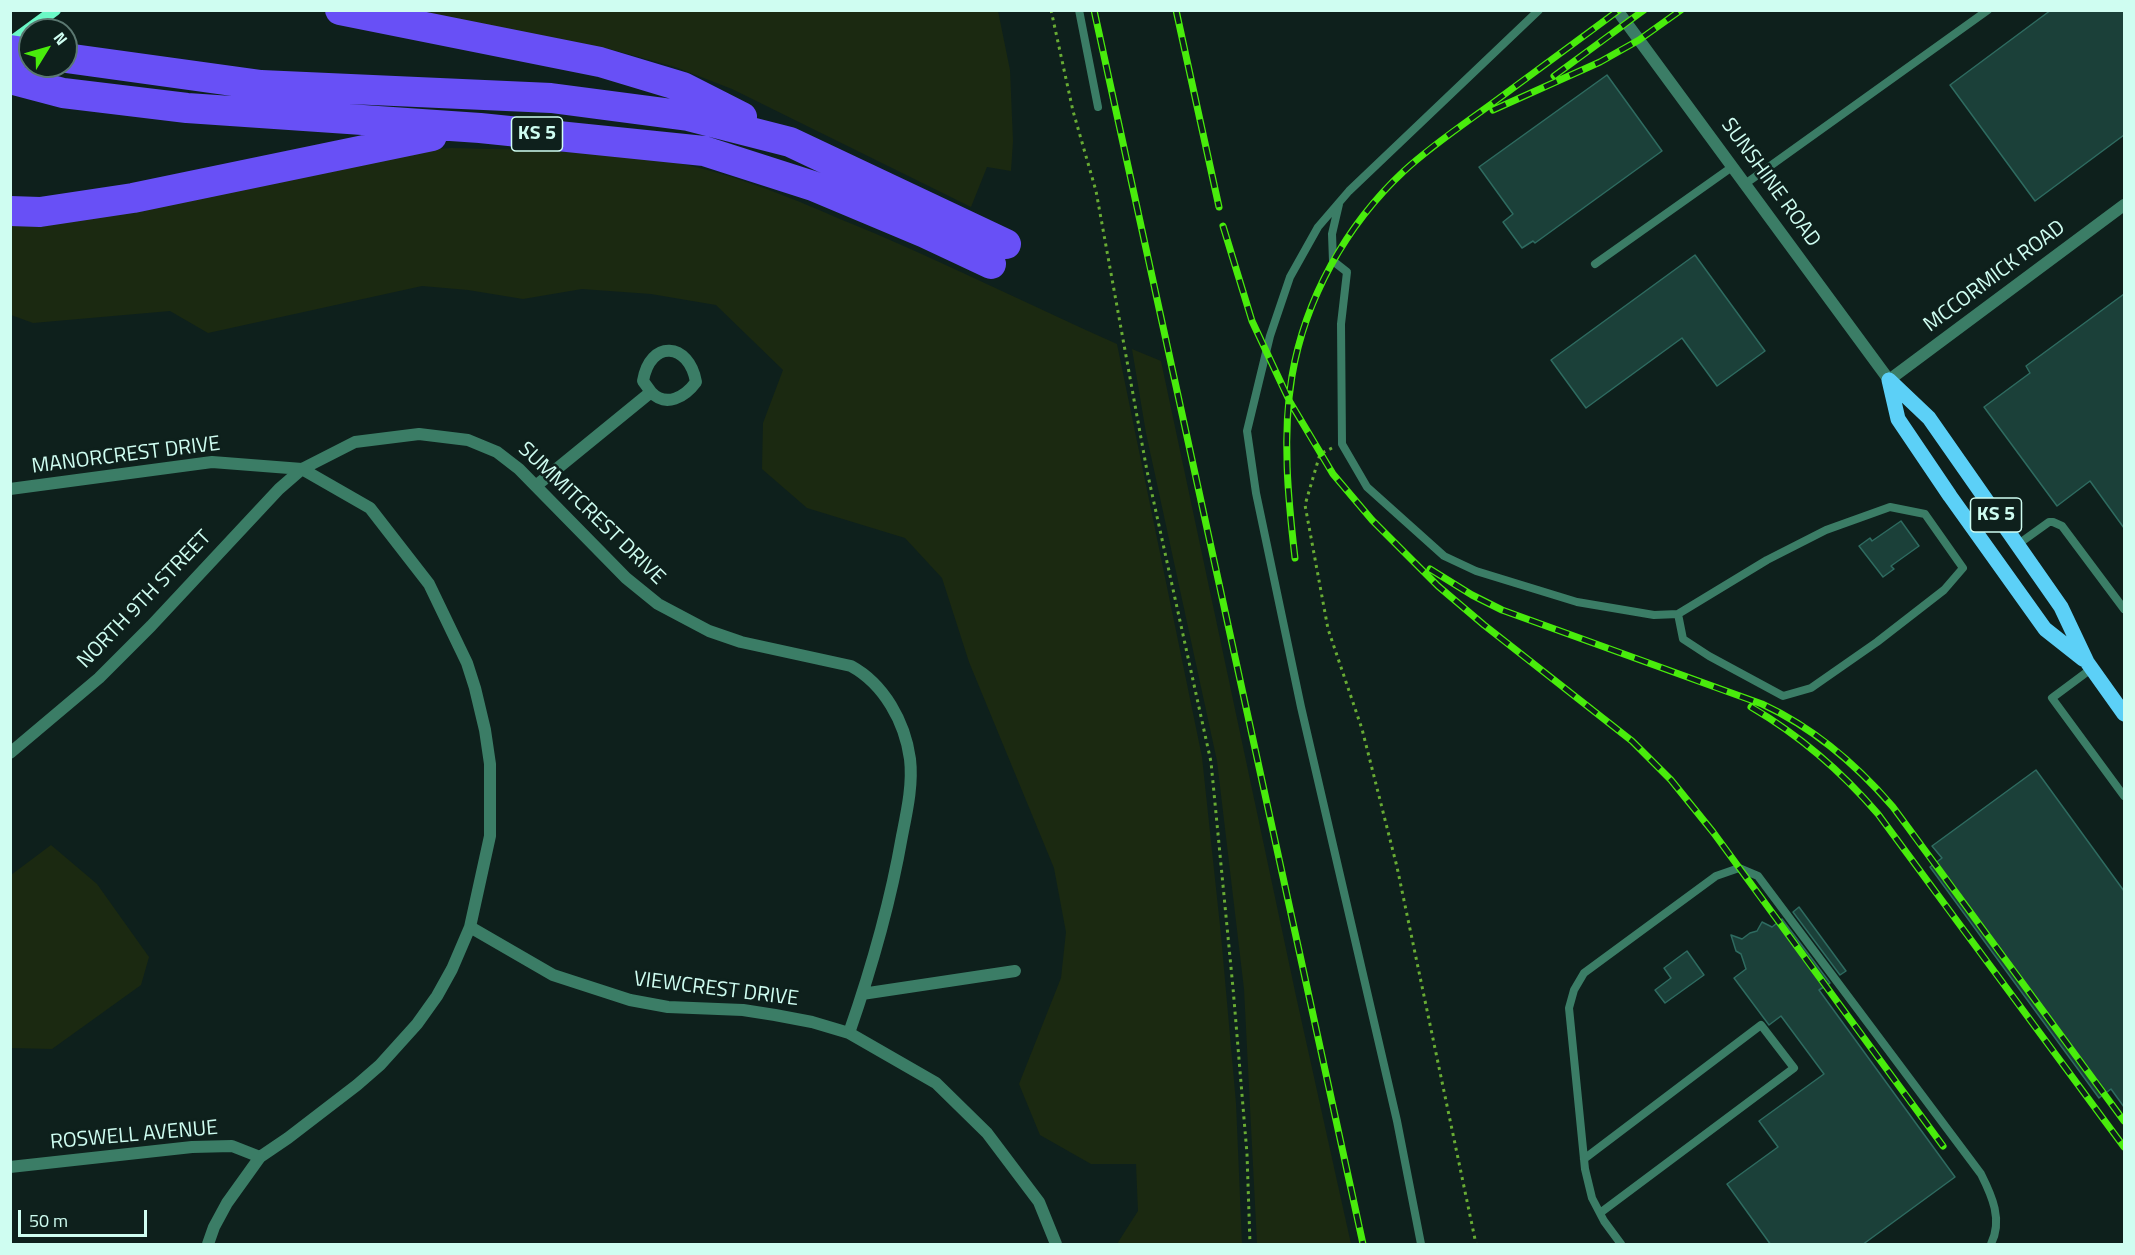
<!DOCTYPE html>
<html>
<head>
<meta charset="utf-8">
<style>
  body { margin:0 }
  #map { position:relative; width:2135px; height:1255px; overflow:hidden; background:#0e201c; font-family:"Titillium Web",sans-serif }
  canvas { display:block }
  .frame { position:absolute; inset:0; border:12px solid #cffdf1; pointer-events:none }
  .north { position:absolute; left:18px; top:18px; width:60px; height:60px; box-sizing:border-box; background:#0e201c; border:2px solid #5b7871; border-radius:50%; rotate:53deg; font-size:16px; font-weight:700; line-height:24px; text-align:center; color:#cffdf1 }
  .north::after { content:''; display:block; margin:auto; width:21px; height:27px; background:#49ec0c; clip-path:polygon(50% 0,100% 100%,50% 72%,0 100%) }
  .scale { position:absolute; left:18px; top:1210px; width:129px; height:27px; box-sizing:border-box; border:3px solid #cffdf1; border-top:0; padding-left:8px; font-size:18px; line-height:21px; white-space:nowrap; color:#cffdf1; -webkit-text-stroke:4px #0e201c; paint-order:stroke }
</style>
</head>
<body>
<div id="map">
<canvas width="2135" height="1255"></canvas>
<div class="frame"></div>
<div class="north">N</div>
<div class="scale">50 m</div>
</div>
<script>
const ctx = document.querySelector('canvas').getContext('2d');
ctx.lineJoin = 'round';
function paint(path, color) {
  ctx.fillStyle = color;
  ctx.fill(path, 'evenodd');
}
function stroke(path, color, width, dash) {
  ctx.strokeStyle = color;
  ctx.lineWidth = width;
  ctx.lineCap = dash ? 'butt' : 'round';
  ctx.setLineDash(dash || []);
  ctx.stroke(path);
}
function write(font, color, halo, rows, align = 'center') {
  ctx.font = font + ' "Titillium Web",sans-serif';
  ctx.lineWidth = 5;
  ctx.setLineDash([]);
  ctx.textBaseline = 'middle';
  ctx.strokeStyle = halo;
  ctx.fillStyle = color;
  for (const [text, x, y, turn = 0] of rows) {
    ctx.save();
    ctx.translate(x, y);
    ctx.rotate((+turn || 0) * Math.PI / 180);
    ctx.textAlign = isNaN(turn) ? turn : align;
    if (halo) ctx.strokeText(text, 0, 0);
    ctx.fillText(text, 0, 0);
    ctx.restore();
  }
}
paint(new Path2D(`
  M399,11h599l12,59 3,71 -2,30 -24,-4 -16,40 -239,-118 -57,-22 -62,-17 -181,-32z
  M451,148c72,2 146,1 217,13 60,11 117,34 172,58 94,38 185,84 277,125l85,413 19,178 15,168 6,141h-125l21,-33 -2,-47h-45l-51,-29 -21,-51 42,-106 5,-46 -12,-64 -85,-206 -27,-84 -37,-40 -98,-30 -45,-39 1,-46 20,-53 -67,-65 -65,-11 -69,-5 -59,10 -55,-9 -46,-4 -214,47 -38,-22 -137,12 -22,-8v-92l400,-72z
  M1132,349l29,12 135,635 55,248h-94l-13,-255 -27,-228 -71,-328z
  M51,845l46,39 52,73 -8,28 -89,64 -41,-1v-173z`), '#1b2911');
const building = new Path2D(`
  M2051,10h73v125l-89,66 -85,-116z
  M1607,75l55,76 -127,92 -2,-2 -11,7 -19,-26 10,-8 -34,-47z
  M1695,255l70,96 -48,35 -35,-48 -96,70 -35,-48z
  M2124,294v234l-34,-47 -33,25 -73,-99 46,-34 -4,-7z
  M1901,521l18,25 -28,20 3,3 -11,8 -24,-31 11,-8 2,3z
  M2036,770l88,121v216l-13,-18 -12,9 -169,-231 12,-9 -10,-12z
  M1799,907l47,64 -6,4 -47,-63z
  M1782,919l48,64 -11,7 136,187 -93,68h-91l-44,-61 51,-37 -19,-26 65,-47 -43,-58 -12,9 -35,-47 12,-9 -5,-15 -5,-3 -5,-16 11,4 8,-6 7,-2 5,-9 10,5z
  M1687,951l17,24 -39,28 -10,-13 16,-12 -7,-10z`);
paint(building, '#1b4039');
stroke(building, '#2e6b60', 1.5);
stroke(new Path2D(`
  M1051,10l22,101 23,80 51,280 64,291 22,226 14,166 3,90
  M1332,448l-12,6 -15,51 23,124 34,100 35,138 79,377`), '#68ac34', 3, [3, 4.5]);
stroke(new Path2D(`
  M1079,10l19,97
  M1745,184l243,-174
  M1339,204l-7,30 1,27 14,11 -6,52 1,120 25,43 77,69 32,15 101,31 77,13 24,-1
  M1595,264l137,-97
  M1890,507l35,7 38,54 -19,22 -67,52 -66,46 -28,8 -74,-40 -26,-17 -5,-25 89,-54 59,-30z
  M2017,545l32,-23h4l9,4 62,83
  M2091,669l-39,29 72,98
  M1584,1159l177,-134 33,43 -194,145
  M1421,1244l-24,-123 -96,-414 -45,-214 -9,-62 23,-95 20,-59 28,-50 31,-36 190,-181
  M1621,1244l-17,-23 -12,-23 -7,-29 -16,-161 5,-18 10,-17 132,-97 23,-8 19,8 223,298c11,22 22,46 10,70`), '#3b7d66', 8);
stroke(new Path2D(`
  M1617,10l272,370 235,-175
  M537,485l114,-93c15,16 34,5 45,-10 -7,-40 -46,-43 -53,-1l8,11
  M10,489l202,-27 90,7 68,39 59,76 38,79 8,25 10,42 5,34v72l-20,91 -18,42 -15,27 -20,28 -37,41 -23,20 -69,53 -28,19 -33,46 -13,24 -6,17
  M10,753l89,-75 52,-52 128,-137 23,-20 53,-27 64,-8 49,6 29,12 22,17 107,109 32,26 51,27 32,11 110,24c33,18 54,56 59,93 3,25 -3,52 -8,77 -12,69 -30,131 -53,197
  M470,927l83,48 77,25 38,7 75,3 32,5 37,7 37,11 87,50 51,50 52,69 17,42
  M862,994l153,-23
  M10,1167l182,-20 40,-1 28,11`), '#3b7d66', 12);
stroke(new Path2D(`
  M10,43l45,-33`), '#6bf8c6', 12);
stroke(new Path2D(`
  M1889,380l40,38 132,189 26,55 37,52
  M1889,380l9,39 52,77 95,133 38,30`), '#5cd0f7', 15);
stroke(new Path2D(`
  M340,10l260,52 83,25 59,30
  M10,50l20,3
  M66,58l195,27 290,13 137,18 102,26 216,102
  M10,79l53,14 124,15 293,20 224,23 109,35 112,47 66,31
  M10,211l30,1 93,-14 299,-62`), '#6850f6', 30);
const rail = new Path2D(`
  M1094,10l269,1234
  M1176,10l43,197
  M1554,76l90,-66
  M1493,110l107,-48 39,-22 42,-30
  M1223,226l29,95 38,81 43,72 39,46 66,66 46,39 148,116 39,39 42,52 230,314
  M1295,558c-7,-60 -13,-122 -3,-182 13,-77 54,-151 112,-205 26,-24 57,-45 86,-66 43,-32 86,-63 129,-95
  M1430,569l42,26 30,15 260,94c52,24 94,60 131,103l231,314
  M1751,707c48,28 91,65 127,107l246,333`);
stroke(rail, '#49ec0c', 7);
stroke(rail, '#0e201c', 4.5, [14]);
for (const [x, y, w] of [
  [537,134,51],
  [1996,515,51]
]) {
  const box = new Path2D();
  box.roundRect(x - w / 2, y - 17, w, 34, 4.5);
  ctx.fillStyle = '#0e201c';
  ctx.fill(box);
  stroke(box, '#cffdf1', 1.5);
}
write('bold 20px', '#cffdf1', null, [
  ["KS 5",537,134],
  ["KS 5",1996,515]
]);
write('21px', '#cffdf1', '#0e201c', [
  ["SUNSHINE ROAD",1770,183,54],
  ["MCCORMICK ROAD",1995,277,-37],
  ["MANORCREST DRIVE",126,456,-7],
  ["SUMMITCREST DRIVE",591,514,44],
  ["NORTH 9TH STREET",145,600,-46],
  ["VIEWCREST DRIVE",716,990,7],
  ["ROSWELL AVENUE",134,1136,-5]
]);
</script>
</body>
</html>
